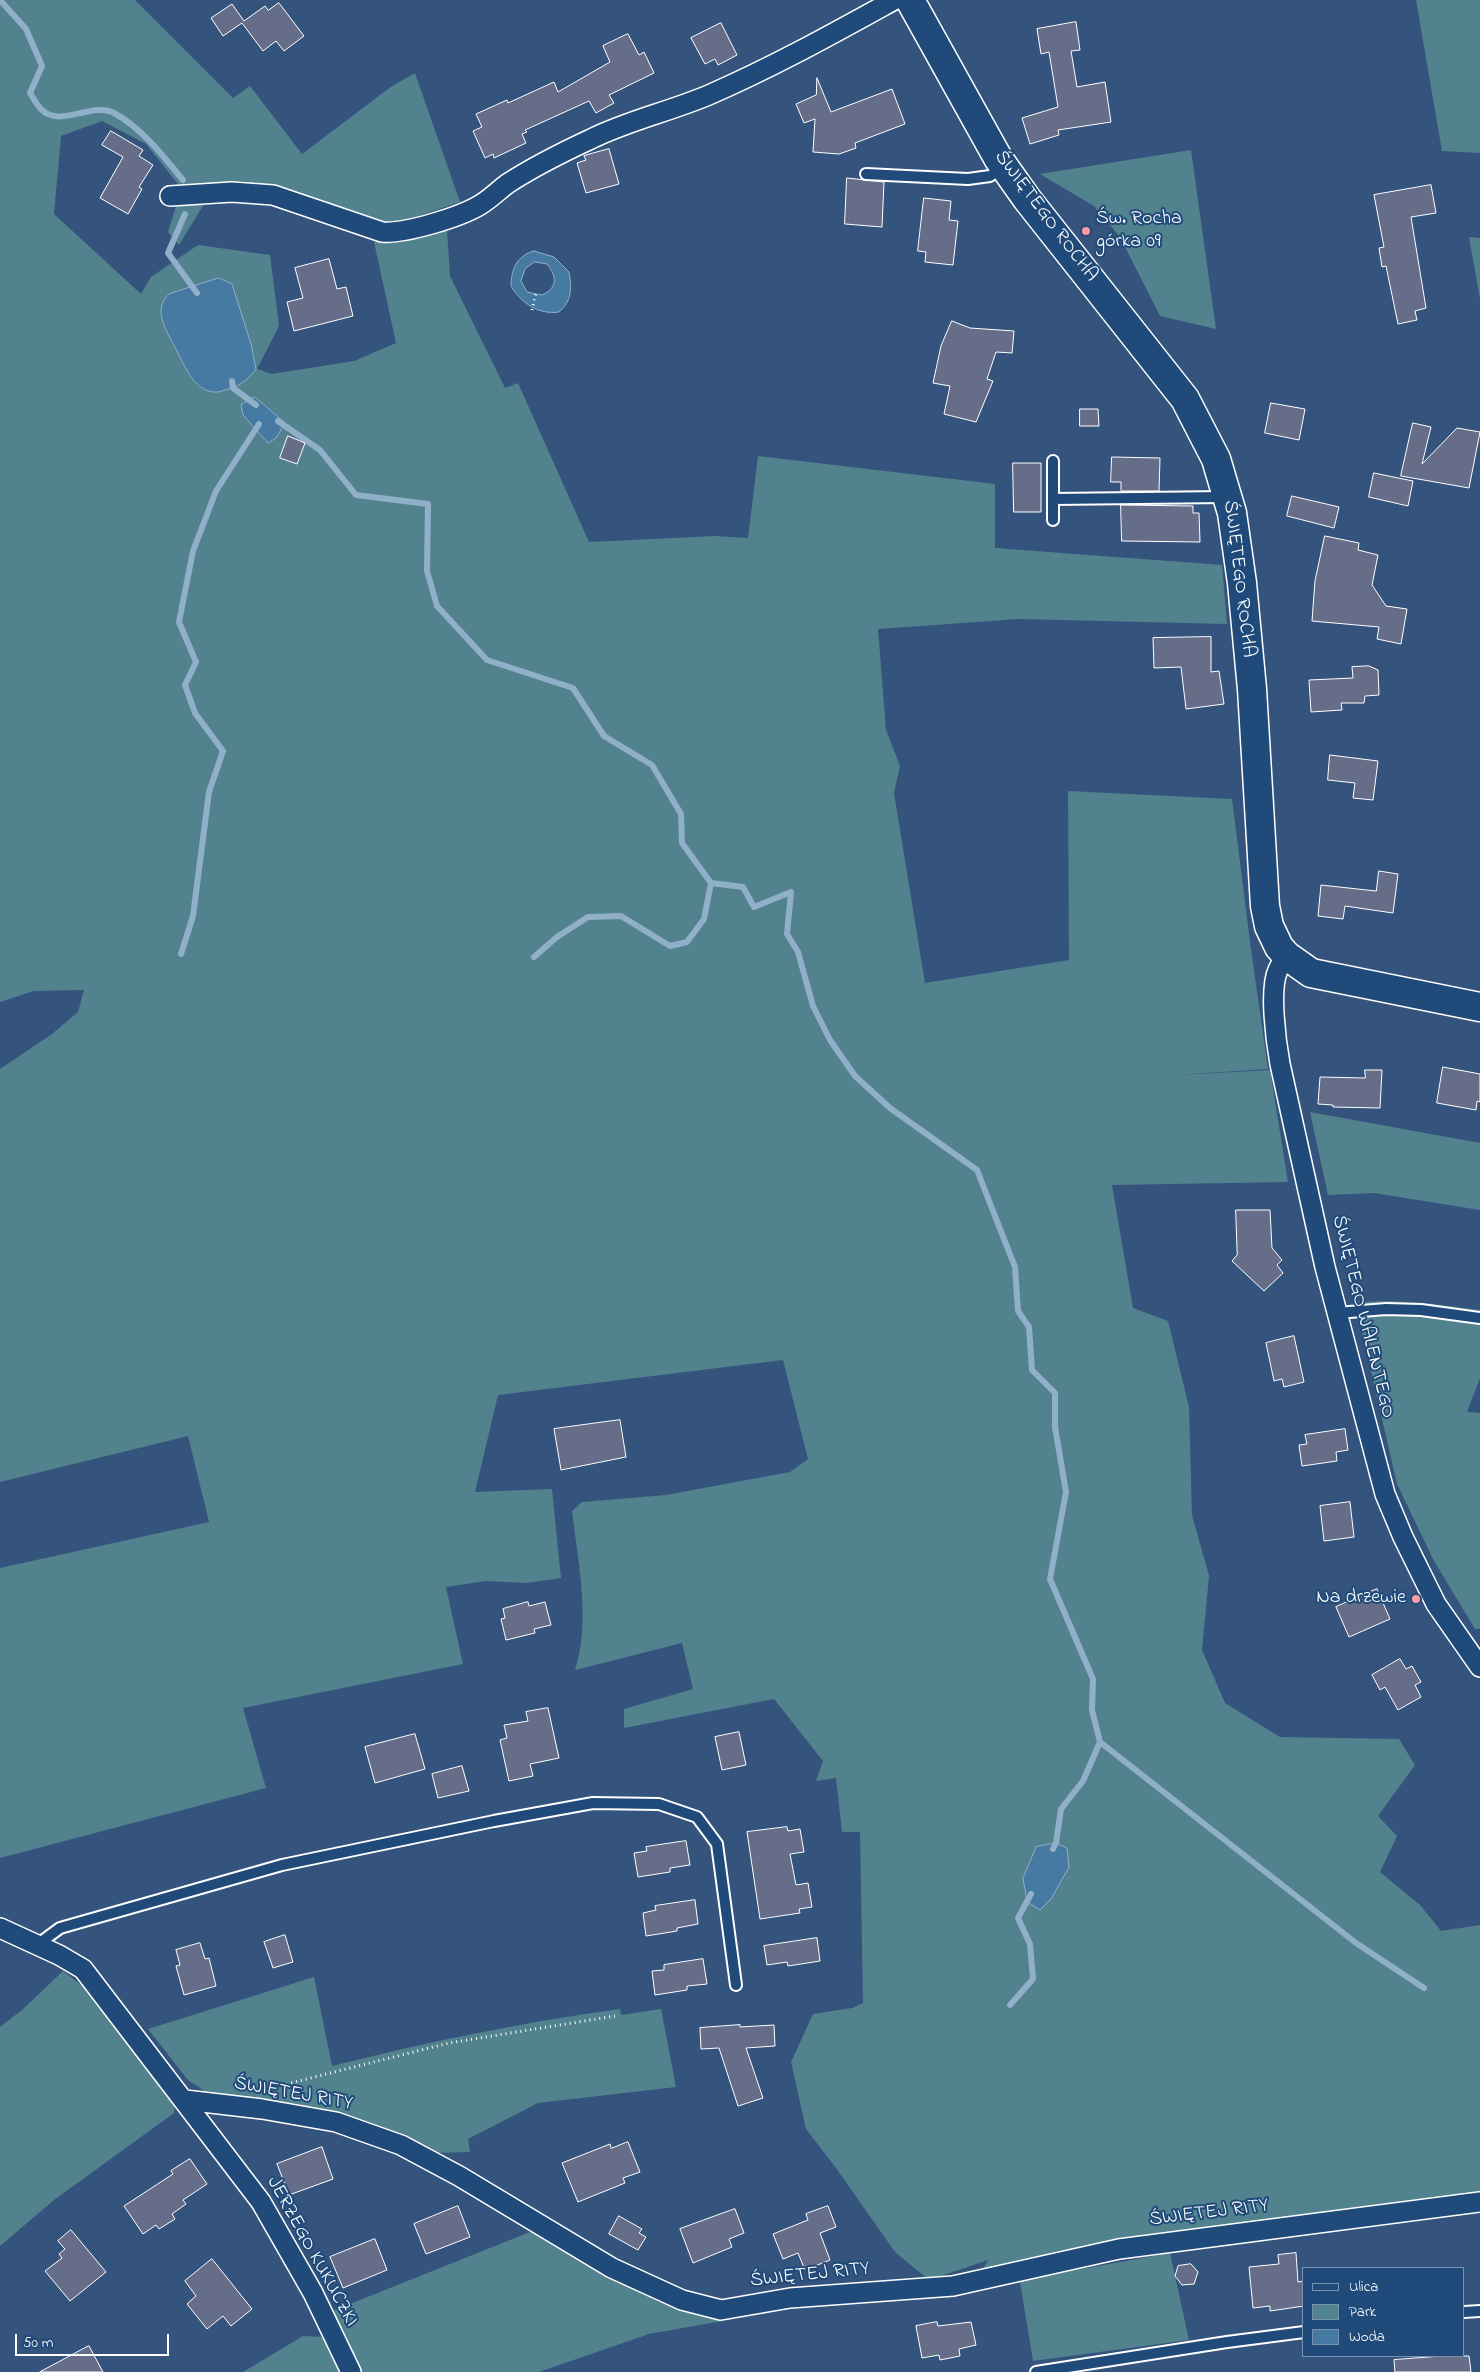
<!DOCTYPE html>
<html>
<head>
<meta charset="utf-8">
<style>
  body { margin:0 }
  #map { position:relative; width:1480px; height:2372px; overflow:hidden; background:#34547e; font-family:"Indie Flower",sans-serif }
  canvas { display:block }
  .legend { position:absolute; left:1302px; top:2267px; width:162px; height:90px; box-sizing:border-box; background:#1f4a7a; border:1px solid #7992af; margin:0; padding:6px 9px; list-style:none; font-size:15px; color:#fff }
  .legend li { display:flex; align-items:center; gap:10px; height:25px }
  .legend b { width:25px; border:1px solid #7992af }
  .scale { position:absolute; left:15px; top:2334px; width:154px; height:22px; box-sizing:border-box; border:2px solid #fff; border-top:0; padding-left:6px; font-size:15px; line-height:18px; white-space:nowrap; color:#fff; -webkit-text-stroke:4px #1f4a7a; paint-order:stroke }
</style>
</head>
<body>
<div id="map">
<canvas width="1480" height="2372"></canvas>
<ul class="legend">
<li><b style="height:6px;background:#1f4a7a"></b>Ulica</li>
<li><b style="height:14px;background:#52828d"></b>Park</li>
<li><b style="height:14px;background:#467aa3"></b>Woda</li>
</ul>
<div class="scale">50 m</div>
</div>
<script>
const ctx = document.querySelector('canvas').getContext('2d');
ctx.lineJoin = 'round';
function paint(path, color) {
  ctx.fillStyle = color;
  ctx.fill(path, 'evenodd');
}
function stroke(path, color, width, dash) {
  ctx.strokeStyle = color;
  ctx.lineWidth = width;
  ctx.lineCap = dash ? 'butt' : 'round';
  ctx.setLineDash(dash || []);
  ctx.stroke(path);
}
function write(font, color, halo, rows, align = 'center') {
  ctx.font = font + ' "Indie Flower",sans-serif';
  ctx.lineWidth = 4;
  ctx.setLineDash([]);
  ctx.textBaseline = 'middle';
  ctx.strokeStyle = halo;
  ctx.fillStyle = color;
  for (const [text, x, y, turn = 0] of rows) {
    ctx.save();
    ctx.translate(x, y);
    ctx.rotate((+turn || 0) * Math.PI / 180);
    ctx.textAlign = isNaN(turn) ? turn : align;
    if (halo) ctx.strokeText(text, 0, 0);
    ctx.fillText(text, 0, 0);
    ctx.restore();
  }
}
paint(new Path2D(`
  M0,0h135l98,98 17,-12 52,68 90,-68 23,-13 45,129 -70,24 -107,-36 -41,-9 -61,7 -35,-44 -44,-23 -41,15 -7,78 87,80 10,-17 47,-32 72,10 9,71 -22,43 15,5 82,-13 42,-18 -22,-101h20l53,-12 3,46 55,112 13,-5 71,159 127,-6 32,2 10,-82 237,28v64l227,17 5,59 -208,-5 -141,10 8,101 14,36 -6,27 31,190 144,-23 -1,-169 164,8 18,143 18,127 -92,6 94,-5 18,112 -176,3 21,123 35,13 21,86 3,108 17,61 -7,74 23,53 55,34 119,2 16,26 -37,51 19,20 -17,36 40,33 21,26 39,-6v268l-499,80 7,-13 -59,20 -34,-28 -59,-84 -30,-39 -15,-67 22,-48 39,-6 11,-5 -3,-171h-18l-6,-54 -20,3 7,-20 -49,-62 -150,29v-19l69,-20 -11,-46 -107,27c16,-49 3,-108 -3,-159l10,-9 84,-7 124,-23 18,-13 -25,-99 -285,35 -23,97 77,-3 9,89 -34,5 -42,-2 -39,6 17,77 -220,44 23,80 -266,70v-290l209,-46 -21,-86 -188,46v-413l52,-35 26,-22 6,-22 -50,1 -34,11zM1056,1843l-33,35 13,-31z
  M1416,0h64v153l-38,-2z
  M1191,150l25,179 -56,-13 -40,-79 -26,-31 -54,-32z
  M177,203l27,1 -25,41 -11,-13z
  M1469,237l11,1v61z
  M1310,1112l170,31v67l-106,-17 -46,2z
  M1391,1301l34,2 55,7v68l-13,34 13,1v216h-5l-41,-68 -37,-77 -42,-182z
  M63,1971l25,19 87,112 -1,11 -120,87 -54,46v-219l22,-17z
  M314,1977l18,89c96,-24 191,-44 288,-57l1,6 40,-6 15,78 -138,16 -70,36 2,13 -37,1 -22,-14 -113,-35 -89,-10 -21,-14 -40,-51z
  M535,2230l79,49 45,23 63,19 -73,13 -110,38h-179l-30,-60z
  M1170,2253l19,87 -156,21 -13,-79 23,-6z
  M303,2336l20,1 17,35h-97z`), '#52828d');
const water = new Path2D(`
  M534,251l20,6 15,15c3,16 3,29 -10,40 -20,3 -38,-9 -48,-26 0,-16 6,-31 23,-35zM535,262l12,2c10,12 11,24 -5,31l-15,-3 -6,-11 4,-12z
  M219,278l13,6 19,60 5,25c-6,9 -16,17 -27,20 -5,1 -11,4 -15,3 -21,-1 -31,-30 -39,-45 -6,-11 -14,-24 -14,-36 0,-7 3,-12 8,-17z
  M255,397l30,26 -9,15 -8,5 -25,-28 -2,-10z
  M1056,1843l11,5 2,19 -18,32 -11,11 -13,-8 -4,-24 13,-31z`);
paint(water, '#467aa3');
stroke(water, '#90afc8', 1);
stroke(new Path2D(`
  M0,0l26,29 16,37 -12,27c3,5 7,12 11,16 19,20 51,-8 73,4 29,16 49,43 69,67
  M185,214l-17,39 29,40
  M232,381l1,7 23,17
  M278,421l42,29 36,45 72,9 -1,67 10,35 50,54 86,28 31,48 48,29 29,49 1,29 29,40 32,4 11,20 37,-15 -4,42 11,18 15,54 17,34 25,36 35,32 87,62 38,97 3,44 11,16 3,43 23,23v34l11,65 -16,87 43,100 -1,31 8,32 -17,39 -22,28 -5,34 -3,6
  M181,954l12,-38 16,-124 14,-41 -28,-38 -10,-28 11,-23 -17,-40 14,-71 23,-60 43,-67
  M534,957l23,-20 31,-20 33,-1 49,30 17,-4 17,-23 7,-36
  M1100,1742l256,201 68,45
  M1010,2005l23,-26 -3,-35 -12,-26 13,-24`), '#90afc8', 6);
const building = new Path2D(`
  M279,3l25,33 -20,15 -8,-10 -13,10 -21,-28 -19,13 -12,-18 21,-14 12,17 21,-15 3,4z
  M1076,22l4,28 -9,1 6,36 28,-5 6,40 -53,8 1,5 -29,9 -8,-26 36,-11 -9,-55 -8,2 -4,-25z
  M721,23l16,32 -19,10 -3,-6 -10,5 -14,-26z
  M628,34l11,21 5,-3 10,21 -45,22 5,8 -18,10 -7,-12 -64,29 2,2 -5,2 4,9 -32,15 -1,-4 -8,4 -12,-27 9,-4 -6,-13 31,-14 1,3 46,-21 4,10 52,-30 -7,-16z
  M817,78l14,34 61,-23 13,35 -50,19 1,5 -17,6 -26,-2 2,-33 -11,4 -8,-19 20,-9z
  M111,131l32,19 -4,6 14,9 -14,22 3,2 -14,25 -28,-16 23,-41 -21,-12z
  M609,149l10,35 -33,9 -9,-30 9,-3 -2,-4z
  M847,178l37,4 -2,45 -37,-3z
  M1431,185l5,28 -25,4 15,91 -11,3 2,9 -19,4 -12,-58 -4,1 -3,-19 5,-1 -10,-52z
  M924,198l27,3 -2,19 9,1 -5,44 -28,-3 1,-10 -8,-1z
  M329,259l8,30 9,-2 7,29 -59,15 -7,-29 16,-4 -8,-30z
  M952,321l18,7 44,3 -2,22 -16,-1 -9,27 6,2 -17,41 -32,-8 6,-28 -17,-3 8,-37z
  M1271,403l34,6 -6,31 -34,-7z
  M1080,409h18l1,17h-19z
  M1413,423l18,4 -9,37 35,-36 23,4 -11,56 -68,-12z
  M288,436l17,7 -8,21 -17,-6z
  M1112,457l48,1 -1,33h-38v-9h-10z
  M1013,463h28v49h-27z
  M1374,473l39,8 -5,25 -39,-9z
  M1292,496l47,11 -5,21 -47,-12z
  M1121,505l72,1v7h6l1,29 -78,-1z
  M1325,536l34,7 -1,7 20,5 -6,30 14,21 21,3 -6,35 -24,-5 2,-12 -67,-6 3,-40z
  M1211,637v35l8,-1 5,33 -38,5 -5,-42 -27,1 -1,-30z
  M1369,666l9,4 1,25 -14,1 -1,7h-23l1,7 -31,2 -2,-32 44,-2 -1,-11z
  M1330,755l48,6 -5,39 -20,-2 2,-15 -27,-3z
  M1379,871l19,3 -5,39 -48,-7 -2,13 -25,-3 3,-31 55,6z
  M1443,1067l37,7v28l-3,-1 -1,9 -39,-7z
  M1365,1070h17l-2,38 -47,-1v-2l-15,-1 2,-27 45,1z
  M1236,1210h34l2,38 10,12 -5,5 6,8 -19,18 -32,-30 5,-6z
  M1294,1336l10,46 -20,5 -2,-8 -8,2 -8,-38z
  M620,1420l6,37 -65,13 -7,-41z
  M1345,1429l3,21 -12,2 1,9 -35,5 -3,-21 8,-1 -2,-9z
  M1350,1502l4,35 -30,4 -4,-35z
  M1377,1589l13,30 -41,18 -13,-30z
  M528,1602l1,4 16,-4 6,23 -17,4 1,4 -29,7 -5,-21 4,-1 -2,-9z
  M1400,1659l6,10 6,-3 9,16 -6,3 6,12 -23,13 -13,-23 -5,3 -8,-15z
  M548,1708l11,50 -29,6 3,12 -24,5 -9,-41 7,-2 -3,-13 24,-4 -2,-9z
  M739,1732l7,33 -24,5 -7,-33z
  M415,1734l10,35 -50,14 -10,-36z
  M462,1766l7,25 -31,7 -6,-24z
  M787,1827l1,4 12,-2 4,23 -14,2 6,31 12,-2 4,24 -13,2 1,4 -40,6 -13,-87z
  M686,1841l4,24 -20,3v4l-32,5 -4,-24 13,-2 -1,-4z
  M695,1900l3,24 -21,4v3l-31,5 -3,-23 13,-3 -1,-4z
  M285,1935l8,27 -20,6 -9,-26z
  M817,1938l3,23 -32,5 -1,-4 -20,3 -3,-19z
  M200,1943l5,16 4,-1 7,28 -32,9 -8,-29 4,-1 -4,-15z
  M703,1959l4,25 -20,2v4l-32,5 -3,-24 12,-1v-5z
  M740,2025v2l34,-2 1,21 -29,2 17,50 -25,8 -19,-58 -18,1 -1,-21z
  M628,2142l12,30 -17,6 2,5 -47,19 -16,-39 48,-19 1,4z
  M322,2147l11,32 -44,16 -12,-31z
  M190,2159l17,25 -24,16 3,4 -14,10 3,5 -16,10 -3,-4 -13,9 -19,-28 49,-32 -2,-3z
  M458,2206l12,31 -44,17 -12,-30z
  M828,2206l8,21 -16,6 10,27 -25,10 -7,-17 -15,6 -10,-25 35,-14 -2,-6z
  M735,2209l9,24 -15,6 3,8 -39,16 -13,-34z
  M619,2216l23,13 -3,4 7,4 -8,13 -29,-16z
  M71,2230l35,42 -36,29 -25,-30 17,-13 -3,-4 6,-5 -7,-8z
  M375,2239l12,31 -44,18 -13,-31z
  M1296,2253l2,29 6,-1v25l-34,5v-5l-17,2 -4,-41 30,-3 -1,-9z
  M212,2259l40,50 -21,17 -8,-10 -16,13 -20,-25 9,-8 -11,-15z
  M1191,2264l7,8 -4,12 -12,1 -7,-9 3,-10z
  M937,2322l1,4 33,-4 5,23 -17,4 1,7 -20,4 -1,-5 -17,3 -6,-32z
  M89,2346l14,26h-63z
  M1442,2356h27l2,16h-76l-1,-12z`);
paint(building, '#656d89');
stroke(building, '#fff', 1);
const lane = new Path2D(`
  M866,174l102,5 22,-3 13,-9
  M1053,461v38l172,-2
  M1053,499v21
  M1337,1313l49,-4 35,1 59,8
  M37,1945l23,-17 222,-63 212,-44 99,-18 66,1 38,13 20,27 19,141
  M1464,2312l16,-1
  M1036,2372l191,-30 77,-10`);
const street = new Path2D(`
  M170,196l62,-4 41,3 109,37c23,2 78,-15 98,-27 10,-6 18,-14 27,-21 26,-17 56,-32 84,-45 38,-19 81,-28 120,-45 64,-28 123,-61 183,-94
  M1287,956c-3,5 -7,9 -9,14 -9,19 -2,72 2,94l45,203 60,227 18,43 33,67 44,63
  M0,1928l59,27 24,14 178,233 52,91 38,79
  M185,2100l77,9 74,13 65,23 58,31 153,92 70,32 39,10 69,-12 163,-12 166,-37 361,-47`);
const secondary = new Path2D(`
  M910,0l88,158 29,41 158,200 31,60 16,54 10,70 10,106 13,217 4,20 10,21 8,9 24,17 169,34`);
stroke(lane, '#fff', 14);
stroke(street, '#fff', 22);
stroke(secondary, '#fff', 31);
stroke(new Path2D(`
  M532,310l4,-17
  M267,2089l182,-46 166,-27`), '#fff', 3, [1, 4]);
stroke(lane, '#1f4a7a', 10);
stroke(street, '#1f4a7a', 19);
stroke(secondary, '#1f4a7a', 28);
for (const [x, y, r, color] of [
  [1086,231,5,"#ff9aa2"],
  [1416,1599,5,"#ff9aa2"]
]) {
  const dot = new Path2D();
  dot.arc(x, y, r, 0, 2 * Math.PI);
  ctx.fillStyle = color;
  ctx.fill(dot);
  stroke(dot, '#1f4a7a', 2);
}
write('20px', '#fff', '#1f4a7a', [
  ["ŚWIĘTEGO ROCHA",1045,217,53],
  ["ŚWIĘTEGO ROCHA",1238,579,83],
  ["ŚWIĘTEGO WALENTEGO",1362,1317,76],
  ["ŚWIĘTEJ RITY",293,2095,10],
  ["ŚWIĘTEJ RITY",1209,2214,-7],
  ["JERZEGO KUKUCZKI",311,2252,61],
  ["ŚWIĘTEJ RITY",810,2276,-6]
]);
write('20px', '#fff', '#1f4a7a', [
  ["Św. Rocha",1096,220],
  ["górka 09",1096,243],
  ["Na drzewie",1406,1599,"right"]
], 'left');
</script>
</body>
</html>
